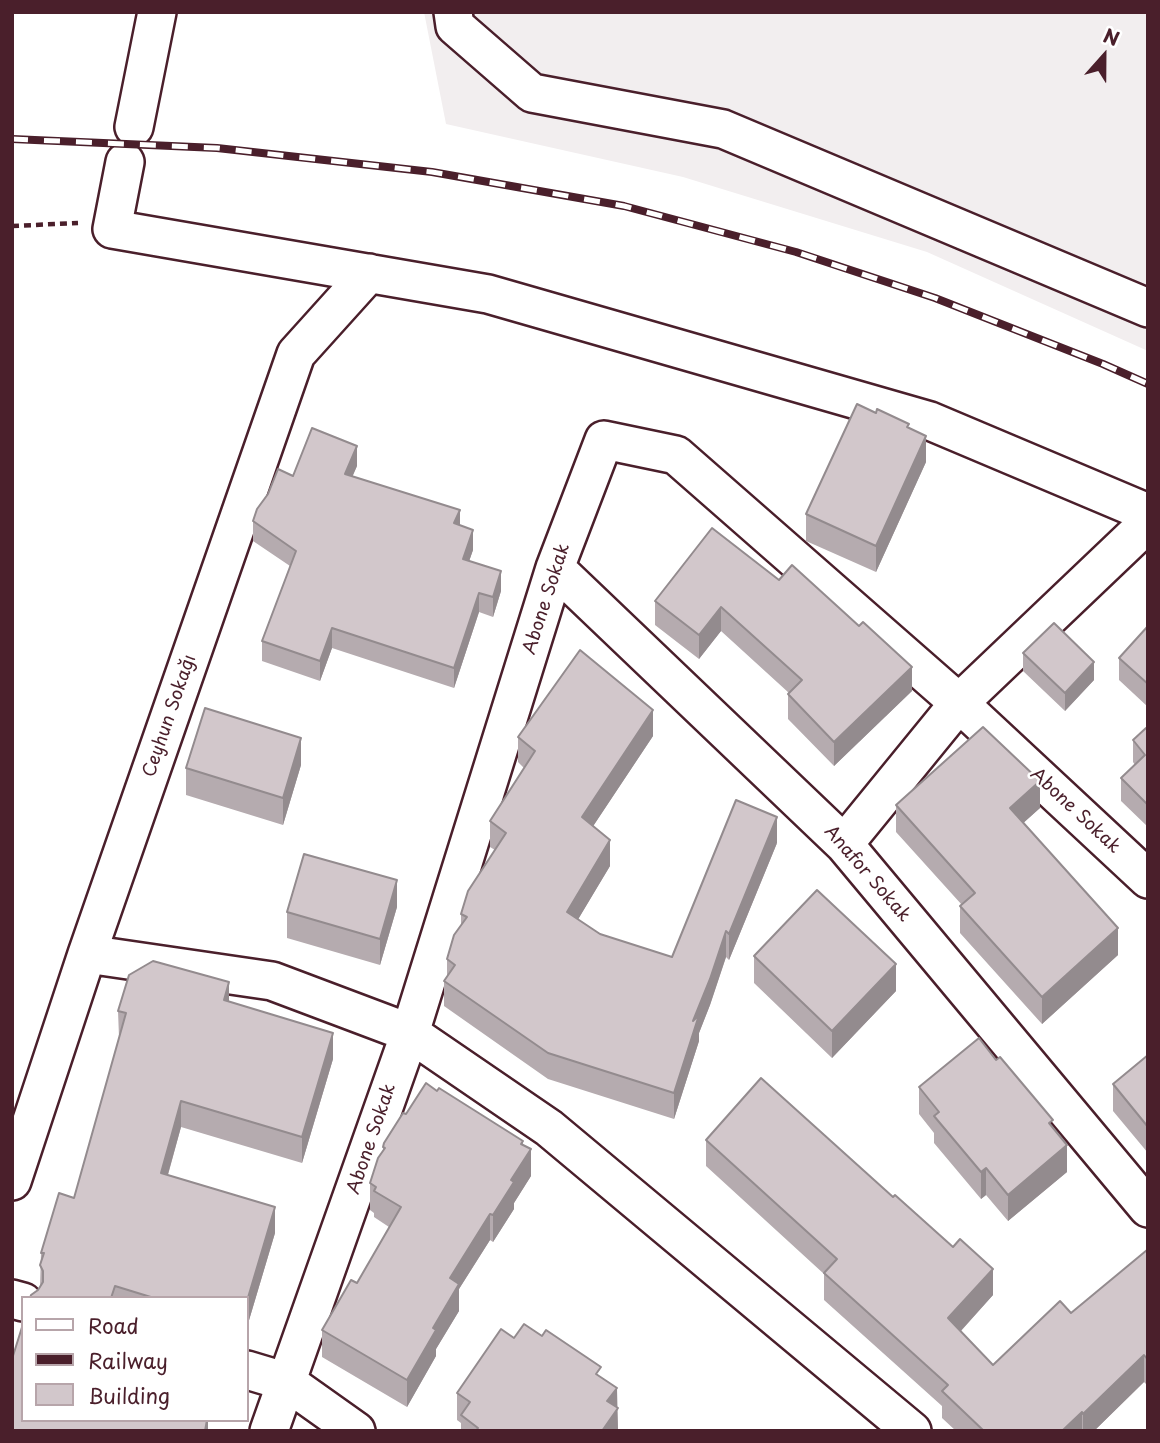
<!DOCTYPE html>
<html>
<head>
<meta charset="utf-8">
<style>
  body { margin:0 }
  #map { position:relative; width:1160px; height:1443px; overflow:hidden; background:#fff; font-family:"Playpen Sans",sans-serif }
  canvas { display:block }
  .frame { position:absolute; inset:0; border:14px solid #4a1f2b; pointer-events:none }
  .legend { position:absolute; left:21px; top:1296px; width:228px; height:126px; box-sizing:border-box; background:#fff; border:2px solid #b7a5aa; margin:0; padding:9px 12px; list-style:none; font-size:21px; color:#4a1f2b }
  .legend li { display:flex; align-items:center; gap:14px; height:35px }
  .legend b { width:35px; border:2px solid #b7a5aa }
  .north { position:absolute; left:1069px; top:21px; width:70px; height:70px; -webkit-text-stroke:5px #fff; paint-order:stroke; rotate:21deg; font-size:19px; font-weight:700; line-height:28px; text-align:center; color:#4a1f2b }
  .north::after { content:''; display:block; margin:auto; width:24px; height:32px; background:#4a1f2b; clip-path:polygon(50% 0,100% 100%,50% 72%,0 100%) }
</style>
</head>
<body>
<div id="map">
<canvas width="1160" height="1443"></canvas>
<div class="frame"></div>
<ul class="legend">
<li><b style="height:9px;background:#fff"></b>Road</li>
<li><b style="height:9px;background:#4a1f2b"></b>Railway</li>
<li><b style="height:19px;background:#d2c7cb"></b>Building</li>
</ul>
<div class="north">N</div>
</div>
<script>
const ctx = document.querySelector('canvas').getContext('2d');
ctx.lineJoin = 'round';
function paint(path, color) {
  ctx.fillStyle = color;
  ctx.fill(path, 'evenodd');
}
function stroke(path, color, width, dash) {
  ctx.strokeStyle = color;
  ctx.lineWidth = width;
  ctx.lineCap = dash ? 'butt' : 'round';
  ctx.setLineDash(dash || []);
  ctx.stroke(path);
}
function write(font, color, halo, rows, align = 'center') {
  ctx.font = font + ' "Playpen Sans",sans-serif';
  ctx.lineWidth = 5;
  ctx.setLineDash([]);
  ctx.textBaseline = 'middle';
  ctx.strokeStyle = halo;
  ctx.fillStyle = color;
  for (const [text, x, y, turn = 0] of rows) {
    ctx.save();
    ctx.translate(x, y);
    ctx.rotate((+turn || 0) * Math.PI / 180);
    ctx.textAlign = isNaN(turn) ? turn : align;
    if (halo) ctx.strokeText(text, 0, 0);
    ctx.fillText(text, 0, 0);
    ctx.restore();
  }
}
paint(new Path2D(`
  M424,12h724v339l-221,-99 -244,-75 -237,-53z`), '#f2eeef');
const minor = new Path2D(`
  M453,12l2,14 77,67 191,36 425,179
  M134,127l23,-115
  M125,162l-13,67 376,65 442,127 218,92
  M555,568l289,276 304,364
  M844,844l115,-141 189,-180
  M87,954l185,27 138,52 139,95 363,303
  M12,1181l75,-227 209,-600 73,-81
  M12,1299l11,3
  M247,1370l40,12 69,49
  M269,1431l141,-398 145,-465 49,-128 72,15 283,248 189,176`);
stroke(minor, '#4a1f2b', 42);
stroke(new Path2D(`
  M12,226l66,-3`), '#4a1f2b', 4.5, [7, 5]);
stroke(minor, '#fff', 37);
const rail = new Path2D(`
  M12,139l205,9 215,24 192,34 172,46 139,46 168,66 45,20`);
stroke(rail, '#4a1f2b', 8);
stroke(rail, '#fff', 5, [16]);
paint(new Path2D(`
  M909,428l17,34 -50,110 -70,-31v-27z
  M357,466l-5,10 108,49 13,25 -4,11 32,30 -8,26 -14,-5 -25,76 -122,-40 -12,33 -58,-20v-20l28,-75 -37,-25v-20z
  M712,528l200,163 -78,75 -46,-47v-25l1,-1 -68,-62 -22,28 -44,-34v-24z
  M1148,626v81l-29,-27v-22z
  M1023,653l71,27 -29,31 -42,-40z
  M1148,730v97l-27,-26v-23l14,-13 -2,-3v-22z
  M653,736l-60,90 17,40 -32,53 22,15 72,23 105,-114 -48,117 -3,-3 -16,48 -11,28v8l-25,78 -126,-40 -104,-73v-25l3,-4v-18l14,-34v-11l34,-64 -5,-3v-26l34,-53 -6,-6v-25z
  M301,765l-18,60 -97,-30v-27z
  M896,805l144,3 -17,15 95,132 -76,69 -82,-91v-27l2,-1 -66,-73z
  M397,907l-17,58 -93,-27v-26z
  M754,956l142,35 -64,67 -78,-75z
  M229,1002l104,57 -31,104 -121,-36 -13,48 107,58 -28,94v-29h-217l10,-11 1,-34 33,-55 45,-161 -1,-26z
  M1148,1055v98l-35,-42v-27z
  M919,1087l134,40 14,45 -59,49 -22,-26 -5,4 -47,-56v-10l-15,-19z
  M406,1114l117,31 8,31 -17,27v6l-21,33 -3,-2 -31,49v22l-23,38v7l-29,51 -85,-50v-27l35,-47 32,-56 -15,-10v-4l-4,-3v-27l13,-31v-5z
  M706,1140l287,155 -32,36 32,34 78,-52 77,-62v135l-4,-4 -50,49h-138l-14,-13v-12l-118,-106v-26l-118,-108z
  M514,1338l103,69 1,24h-157v-8l-4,-3v-27z`), '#b5abaf');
paint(new Path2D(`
  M926,436v26l-50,110v-26z
  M357,446v20l-12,28v-20z
  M460,510v20l-6,-7z
  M473,530v20l-10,29v-20z
  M501,571v20l-8,26v-20z
  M479,593v19l-25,76v-20z
  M721,607v24l-22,28v-24z
  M332,628v20l-12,33v-20z
  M1094,662v18l-29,31v-18z
  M912,667v24l-78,75v-24z
  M653,710v26l-71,107v-26z
  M301,738v27l-18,60v-27z
  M1040,781v27l-30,27v-27z
  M777,817v26l-48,117v-26z
  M610,840v26l-43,72v-26z
  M397,880v27l-17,58v-26z
  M1118,928v27l-76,69v-27z
  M726,931v26l-16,48 -11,28v8l-25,78v-26l19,-72z
  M896,964v27l-64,67v-27z
  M229,982v26l-5,-8z
  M333,1033v26l-31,104v-26z
  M181,1101v26l-20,72v-26z
  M523,1141v20l8,-12v27l-17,27v6l-21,33v-27l18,-35z
  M1067,1145v27l-59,49v-26z
  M986,1168v27l-5,4v-27z
  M275,1207v26l-28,94v-26z
  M490,1214v26l-31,49v22l-23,38v7l-29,51v-27l26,-52 17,-50z
  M993,1269v26l-45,50v-27z
  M1144,1355v27l-50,49h-11v-17z
  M617,1388l1,43h-16l5,-30z
  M1082,1412v19h-20z
  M204,1420h4v11h-4z`), '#938b8e');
const building = new Path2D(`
  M857,404l19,9 1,-4 32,15 -2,3 19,9 -50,110 -70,-32z
  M312,428l45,18 -12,28 115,36 -6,13 19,7 -10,29 38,12 -8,26 -14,-4 -25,75 -122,-40 -12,33 -58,-20 34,-90 -43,-30 4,-12 11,-15 10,-25 15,7z
  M712,528l67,52 13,-15 67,61 4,-4 49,45 -78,75 -46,-48 14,-14 -81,-73 -22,28 -44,-34z
  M1054,623l40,39 -29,31 -42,-40z
  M1148,626v58l-29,-26z
  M580,650l73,60 -71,107 28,23 -43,72 33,22 72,23 64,-157 41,17 -48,117 -3,-3 -16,48 -17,42 6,-6 -25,78 -126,-40 -104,-72 11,-16 -8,-6 7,-24 13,-18 -6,-3 7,-23 38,-58 -16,-12 45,-70 -17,-14z
  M205,708l96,30 -18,60 -97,-30z
  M983,727l57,54 -30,27 108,120 -76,69 -82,-91 15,-13 -79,-88z
  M1146,728l2,2v75l-27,-27 24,-23 -12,-15z
  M304,854l93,26 -17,59 -93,-27z
  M817,890l79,74 -64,67 -78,-75z
  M153,961l76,21 -5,18 109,33 -31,104 -121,-36 -20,72 114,34 -28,94v-3h-93l-39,-12 -4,12h-81l1,-3 7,-5 5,-8v-11l-3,-6 4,-12h-3l18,-60 15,5 52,-185 -8,-2 11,-36z
  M979,1038l17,22 4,-3 53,63 -4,3 18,22 -59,50 -22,-27 -5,4 -47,-56 5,-4 -20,-25z
  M1148,1055v72l-35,-43z
  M761,1078l132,119 2,-2 58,52 7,-8 33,30 -45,49 45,47 67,-64 11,12 76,-63 1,1v109l-4,-5 -61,59 -1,-2 -20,19h-78l-42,-40 6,-6 -124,-112 13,-14 -131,-119z
  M426,1083l11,8 2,-3 84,53 -2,3 10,5 -20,31 3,2 -21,33 -3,-1 -40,64 9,6 -26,44 3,2 -29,50 -85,-50 29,-50 6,3 44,-76 -27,-16 2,-4 -6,-4 8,-25 7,-10 -2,-1 1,-4 19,-30 3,1z
  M23,1324v96h184l-2,11h-193v-72z
  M524,1324l18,12 4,-6 55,37 -5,7 21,14 -10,13 11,7 -16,23h-126l2,-3 -17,-13 9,-13 -13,-9 44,-64 13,9z`);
paint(building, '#d2c7cb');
stroke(building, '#938b8e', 2);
write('18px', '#4a1f2b', '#fff', [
  ["Abone Sokak",547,599,-72],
  ["Ceyhun Sokağı",170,716,-71],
  ["Abone Sokak",1075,811,43],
  ["Anafor Sokak",867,874,49],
  ["Abone Sokak",372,1139,-71]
]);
</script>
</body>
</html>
